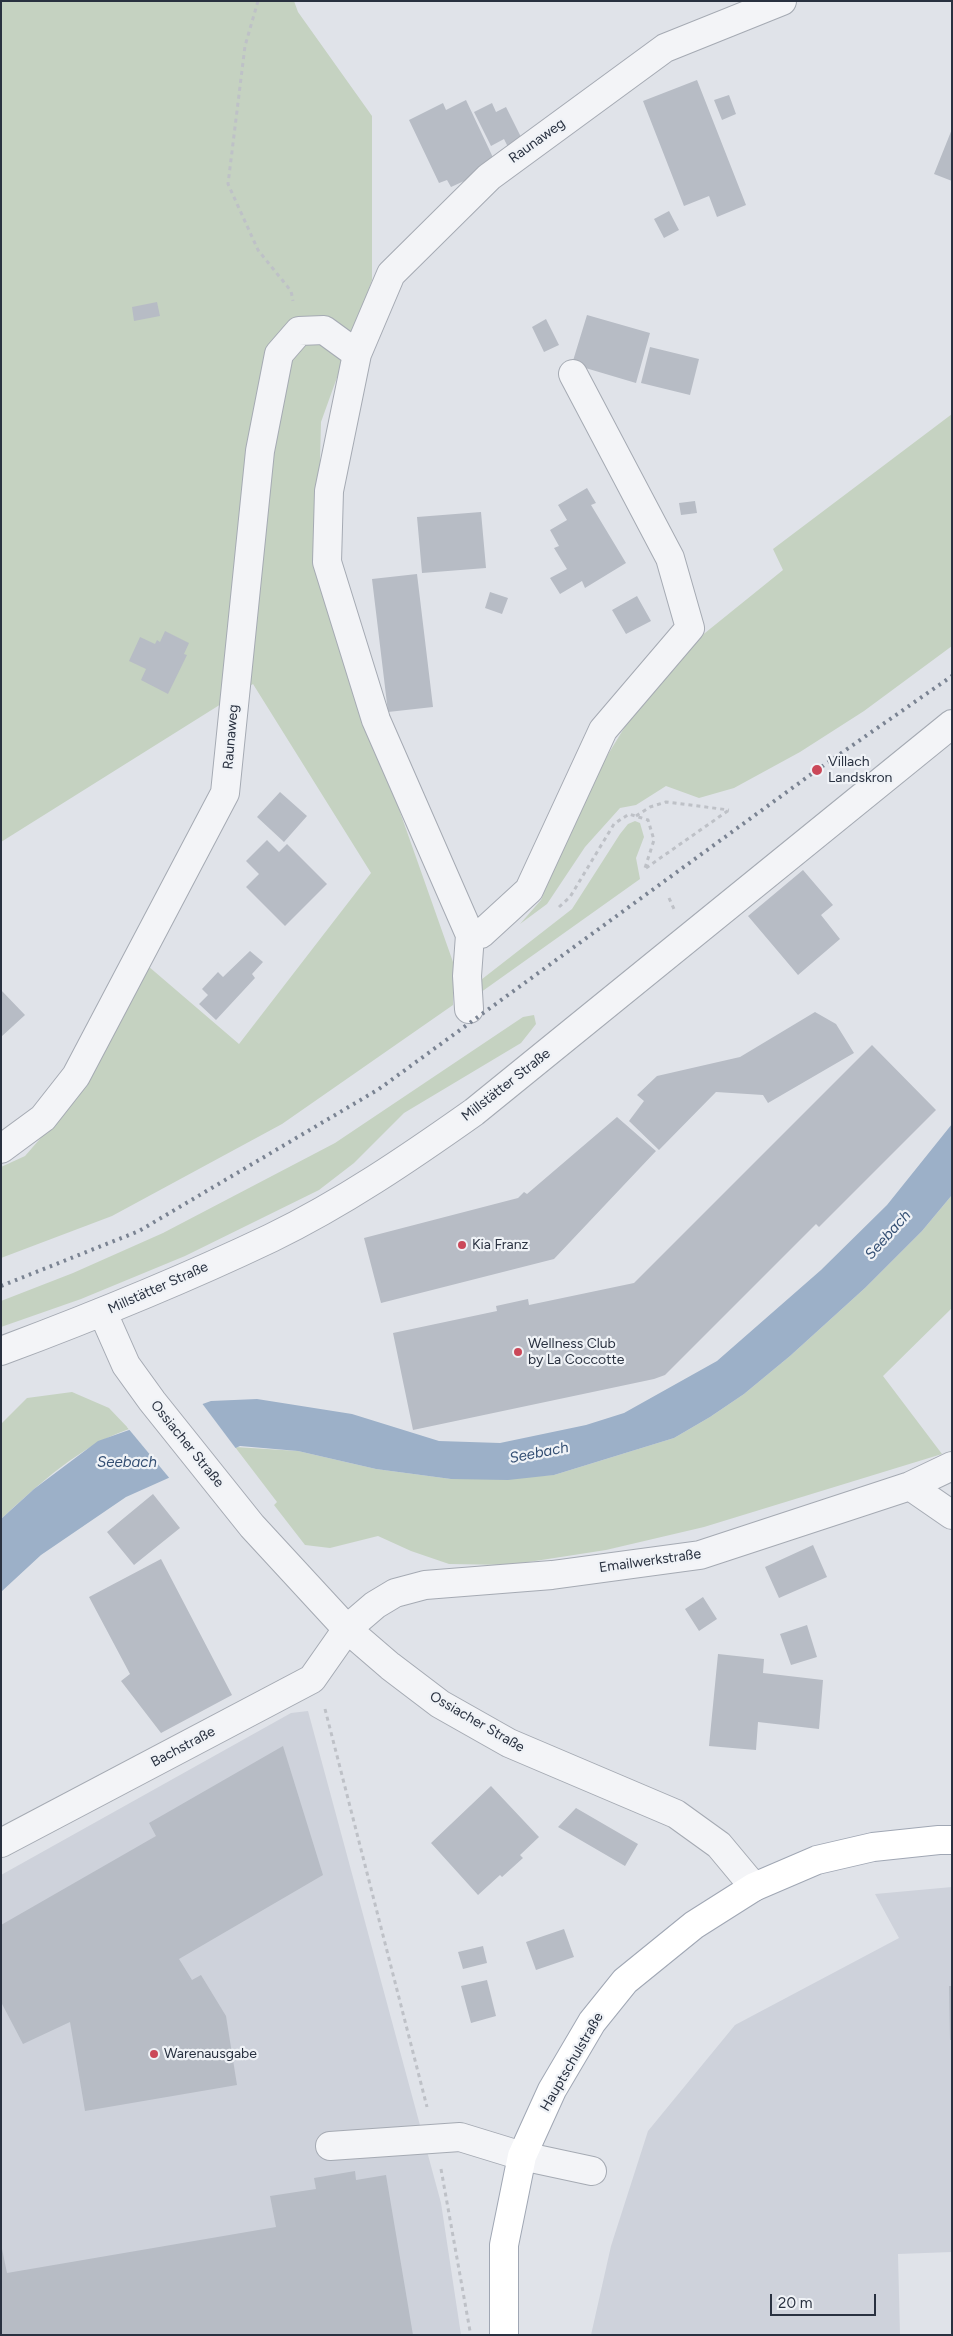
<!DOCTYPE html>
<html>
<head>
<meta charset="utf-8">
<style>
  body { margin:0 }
  #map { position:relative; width:953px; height:2336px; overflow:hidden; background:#e0e3e9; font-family:Figtree,sans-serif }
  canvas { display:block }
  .frame { position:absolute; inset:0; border:2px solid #293140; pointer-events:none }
  .scale { position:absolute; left:770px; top:2294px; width:106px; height:22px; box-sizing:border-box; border:2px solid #293140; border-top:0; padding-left:6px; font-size:15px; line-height:18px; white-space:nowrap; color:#293140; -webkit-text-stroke:4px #eff2f6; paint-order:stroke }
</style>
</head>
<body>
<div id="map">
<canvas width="953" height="2336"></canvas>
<div class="frame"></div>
<div class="scale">20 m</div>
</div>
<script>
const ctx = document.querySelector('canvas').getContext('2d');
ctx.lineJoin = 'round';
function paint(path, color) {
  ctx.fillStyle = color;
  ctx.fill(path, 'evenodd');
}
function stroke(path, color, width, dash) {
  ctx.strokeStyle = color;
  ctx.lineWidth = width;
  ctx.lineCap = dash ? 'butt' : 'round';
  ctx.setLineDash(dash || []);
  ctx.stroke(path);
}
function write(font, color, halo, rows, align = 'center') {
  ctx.font = font + ' Figtree,sans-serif';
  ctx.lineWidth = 4.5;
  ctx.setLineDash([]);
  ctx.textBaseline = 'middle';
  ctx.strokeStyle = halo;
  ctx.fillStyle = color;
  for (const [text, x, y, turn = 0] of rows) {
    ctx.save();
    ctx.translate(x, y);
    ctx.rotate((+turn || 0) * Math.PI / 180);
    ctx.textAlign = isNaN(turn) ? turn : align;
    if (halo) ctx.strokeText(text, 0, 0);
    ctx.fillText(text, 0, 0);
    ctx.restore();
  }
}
paint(new Path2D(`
  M308,1711l133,492 20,132h-460v-460l290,-162z
  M952,1887v365l-54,2 2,81h-309l20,-89 37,-115 87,-106 164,-87 -24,-44z`), '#ced2db');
paint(new Path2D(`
  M1,1h293l4,11 74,104v164l-51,142 -4,155 136,385v43l-171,119 -170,92 -111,42v-91l24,-11 47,-54 76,-136 91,78 132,-171 -118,-189 -252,158z
  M952,414v232l-88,65 -64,41 -66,36 -35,10 -33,-12 -30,19 -16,3 -35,39 -38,57 -27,20 21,-24 41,-103 47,-77 71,-83 83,-67 -10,-21z
  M635,821l5,2 4,14 -8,21 4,21 -163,116v-12l95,-74 48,-75 8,-10z
  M534,1015l2,9 -15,19 -117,70 -50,50 -35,27 -134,66 -104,43 -80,28v-26l72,-28 90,-40 172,-90 179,-120 9,-6z
  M952,1195v113l-69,68 59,78 -238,73 -98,23 -97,15 -60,-1 -38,-13 -33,-15 -48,12 -25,-3 -31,-40 3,-3 -42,-55 63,4 78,18 75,10 103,-4 120,-37 36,-21 34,-23 46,-38 75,-68 57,-57z
  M72,1392l37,16 20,21c-49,17 -90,55 -128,90v-95l26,-26z`), '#c5d2c1');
paint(new Path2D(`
  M952,1124v71l-30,36 -57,57 -75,68 -46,38 -34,23 -36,21 -120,37 -46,5 -57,-1 -75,-10 -78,-18 -58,-5 -114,51 -85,58 -40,37v-73l33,-30 64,-48 113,-40 46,-2 95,15 87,27 61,2 86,-18 38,-12 93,-52 104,-91 66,-65z`), '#9cb0c8');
paint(new Path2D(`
  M201,1402l36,48 -66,30 -44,-53z`), '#e0e3e9');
paint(new Path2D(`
  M697,80l49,125 -29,12 -8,-21 -25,10 -41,-105z
  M729,95l7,19 -14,6 -8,-20z
  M466,100l31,66 -46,21 -4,-7 -8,3 -30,-63 34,-17 3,7z
  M492,103l4,9 10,-5 17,34 -14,8 -5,-10 -13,7 -17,-34z
  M952,129v52l-18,-7z
  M669,211l10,19 -15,8 -10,-19z
  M157,302l3,14 -26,5 -2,-14z
  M587,315l63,18 -14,50 -64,-19z
  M546,319l13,26 -15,7 -12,-25z
  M650,347l49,12 -9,36 -49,-12z
  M587,488l9,15 -5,2 35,58 -41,25 -3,-7 -22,13 -10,-16 17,-9 -13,-21 5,-2 -9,-16 17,-10 -9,-15z
  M695,501l2,12 -16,2 -2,-12z
  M481,512l5,56 -64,5 -5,-56z
  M417,574l16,133 -45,5 -16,-133z
  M490,592l18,6 -6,16 -17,-6z
  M637,596l14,25 -25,13 -14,-24z
  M165,631l24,12 -5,11 3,1 -19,39 -27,-14 5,-11 -17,-8 11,-24 15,7 2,-4 3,2z
  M280,792l27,24 -23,26 -27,-25z
  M267,840l12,12 8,-8 40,40 -42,42 -39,-39 13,-13 -13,-13z
  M803,870l30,35 -12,10 19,24 -42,36 -50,-59z
  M250,951l13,11 -11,12 3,4 -39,42 -17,-16 9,-9 -6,-6 16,-17 5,5z
  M1,990l24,25 -24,22z
  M815,1012l21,12 18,29 -86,50 -5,-8 -47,-3 -57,58 -30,-29 15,-20 -7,-6 20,-19 83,-19z
  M872,1045l64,65 -117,117 -3,-3 -151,151 -11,4 -241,51 -20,-97 104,-22 -1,-5 32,-7 1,6 105,-22z
  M617,1117l39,34 -102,108 -173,44 -17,-65 154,-40 6,-6 3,2z
  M153,1494l27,34 -46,37 -27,-33z
  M813,1545l14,32 -48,21 -14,-31z
  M161,1559l71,136 -71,38 -40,-52 9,-7 -41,-77z
  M703,1597l14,22 -18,12 -14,-22z
  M807,1625l10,32 -26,8 -11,-31z
  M718,1654l46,5 -1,14 60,7 -4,49 -61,-7 -2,28 -47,-4z
  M283,1746l40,129 -144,84 13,21 9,-5 25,41 11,69 -152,26 -15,-89 -47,22 -22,-42v-77l155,-89 -7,-13z
  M491,1786l48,51 -19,18 3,3 -21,19 -2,-2 -22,20 -47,-52z
  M576,1808l62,36 -13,22 -67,-39z
  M564,1929l10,28 -38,13 -10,-28z
  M483,1946l4,17 -24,6 -5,-17z
  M487,1980l9,36 -25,7 -10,-37z
  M949,1986h3v54h-2z
  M355,2171l1,9 30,-5 27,160h-412v-91l6,29 269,-46 -6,-31 46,-7 -2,-11z`), '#b7bcc5');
const minor = new Path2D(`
  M470,935l11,-1 48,-44 74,-160 87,-102 -20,-70 -97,-184
  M469,1009l-2,-33 3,-41 -94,-215 -49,-158 2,-71 28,-137 34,-80 98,-97 176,-129 117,-47
  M1,1149l42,-31 33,-42 149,-283 35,-342 19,-97 20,-23 25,-1 33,24
  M103,1313l23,52 26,36 100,125 95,103 43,37 50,38 69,39 167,71 43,31 35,42
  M1,1351c91,-34 182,-71 270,-113 72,-35 138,-80 203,-126l478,-388
  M910,1486l42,29
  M1,1843l311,-164 35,-50 28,-24 20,-12 30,-8 127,-10 148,-20 210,-69 42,-20
  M330,2146l130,-9 62,19 70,15`);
const major = new Path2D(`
  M504,2335v-90l18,-89 30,-66 40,-68 33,-41 69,-56 60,-38 63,-27 56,-13 66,-7h13`);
stroke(minor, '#a5aab3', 30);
stroke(major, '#a0a7b4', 30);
stroke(new Path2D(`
  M258,1l-13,45 -17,138 30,66 33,41 2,10
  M636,816l14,-9 16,-5 63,8
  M646,868l83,-58
  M669,898l5,11
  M559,907l11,-10 44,-73 15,-10 19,6 6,20 -9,28
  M325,1709l102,398
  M441,2169l29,162`), '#bec1c7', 3, [4, 4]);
stroke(minor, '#f3f4f7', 28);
stroke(major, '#fff', 28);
stroke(new Path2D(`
  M1,1286l138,-55 240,-142 438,-319 135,-94`), '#7a8392', 4, [2.5, 5]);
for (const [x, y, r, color] of [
  [817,770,6,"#cb4859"],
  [462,1245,5,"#cb4859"],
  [518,1352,5,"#cb4859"],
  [154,2054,5,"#cb4859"]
]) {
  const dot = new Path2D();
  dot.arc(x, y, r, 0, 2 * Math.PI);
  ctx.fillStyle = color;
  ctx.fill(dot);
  stroke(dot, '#eff2f6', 2);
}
write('14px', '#293140', '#eff2f6', [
  ["Raunaweg",537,141,-36],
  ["Raunaweg",231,737,-85],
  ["Millstätter Straße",506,1085,-38],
  ["Millstätter Straße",158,1288,-24],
  ["Ossiacher Straße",187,1444,51],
  ["Emailwerkstraße",650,1561,-8],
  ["Ossiacher Straße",477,1722,30],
  ["Bachstraße",183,1747,-28],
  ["Hauptschulstraße",572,2062,-60]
]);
write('14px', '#293140', '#eff2f6', [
  ["Villach",828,762],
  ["Landskron",828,778],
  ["Kia Franz",472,1245],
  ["Wellness Club",528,1344],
  ["by La Coccotte",528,1360],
  ["Warenausgabe",164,2054]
], 'left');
write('italic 15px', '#344f73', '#eff2f6', [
  ["Seebach",888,1235,-48],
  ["Seebach",539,1453,-11],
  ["Seebach",127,1463]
]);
</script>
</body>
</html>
